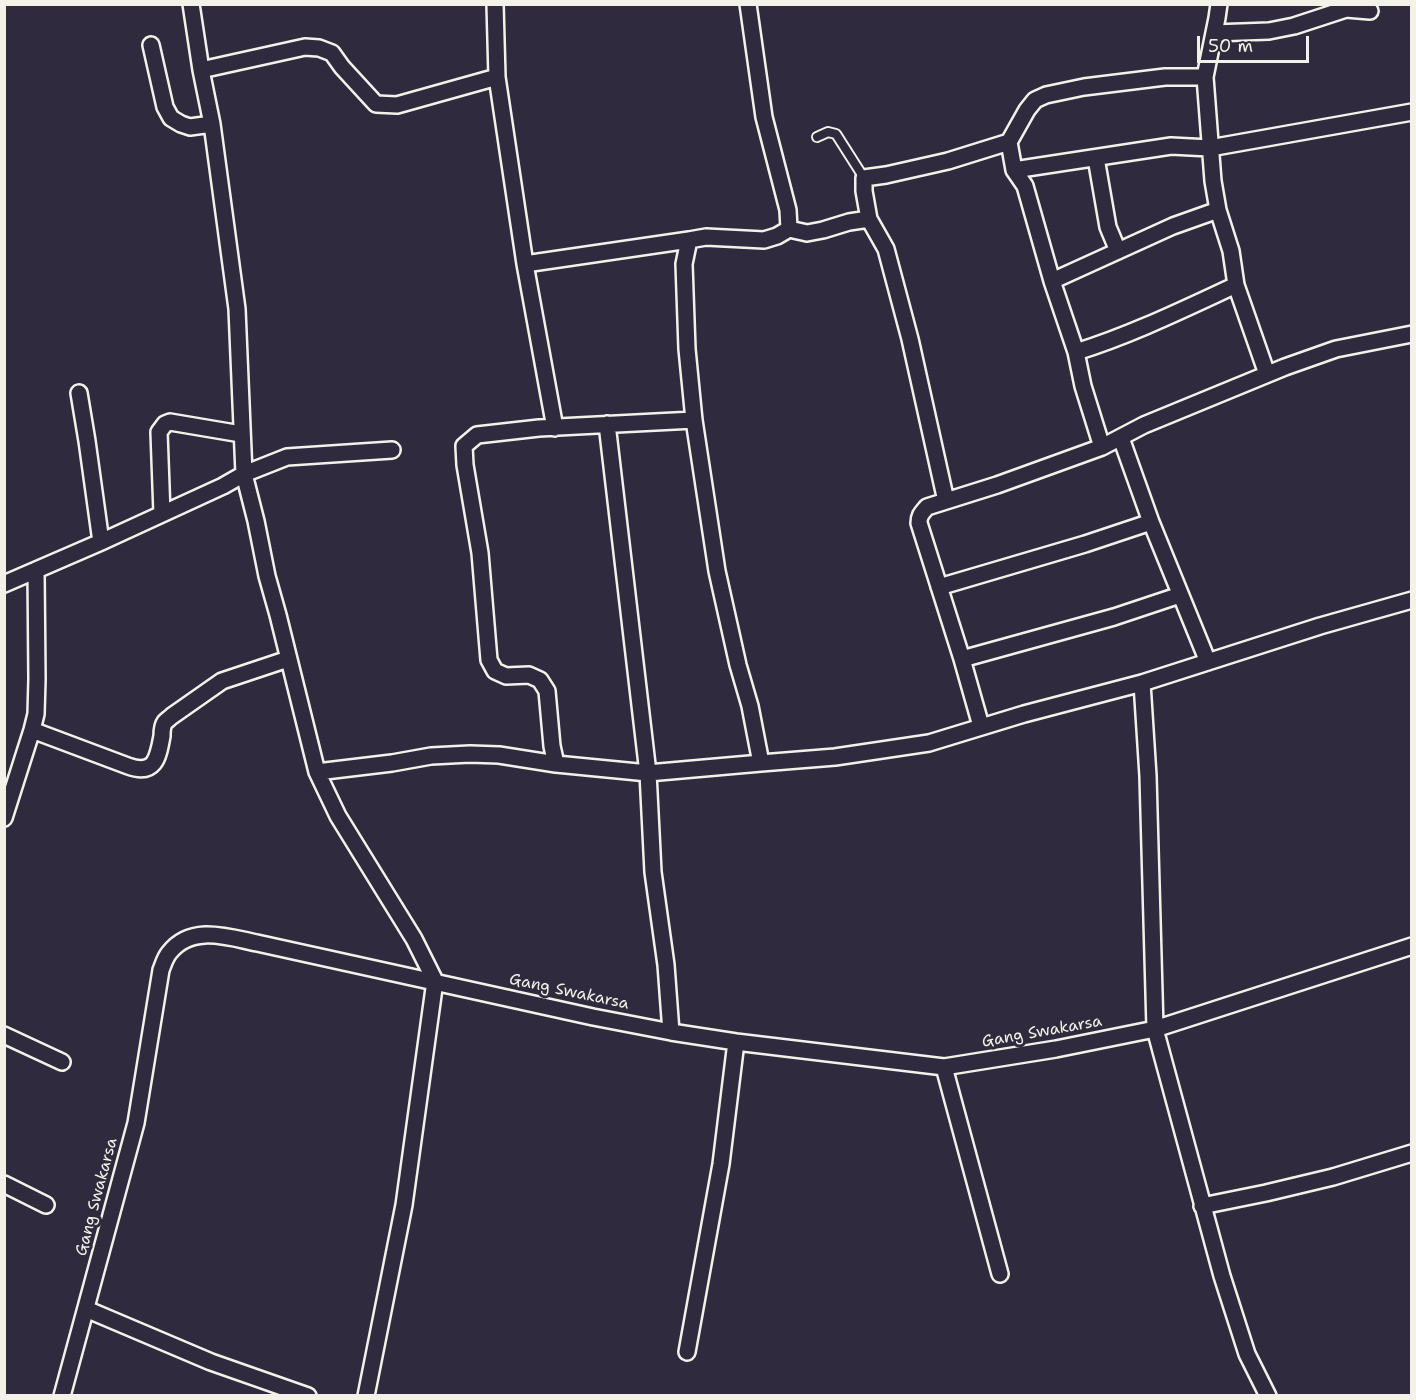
<!DOCTYPE html>
<html>
<head>
<meta charset="utf-8">
<style>
  body { margin:0 }
  #map { position:relative; width:1416px; height:1400px; overflow:hidden; background:#2f2a3d; font-family:"Shantell Sans",sans-serif }
  canvas { display:block }
  .frame { position:absolute; inset:0; border:6px solid #f4f1e8; pointer-events:none }
  .scale { position:absolute; left:1197px; top:36px; width:112px; height:27px; box-sizing:border-box; border:3px solid #f4f1e8; border-top:0; padding-left:8px; font-size:18px; line-height:21px; white-space:nowrap; color:#f4f1e8; -webkit-text-stroke:4px #2f2a3d; paint-order:stroke }
</style>
</head>
<body>
<div id="map">
<canvas width="1416" height="1400"></canvas>
<div class="frame"></div>
<div class="scale">50 m</div>
</div>
<script>
const ctx = document.querySelector('canvas').getContext('2d');
ctx.lineJoin = 'round';
function stroke(path, color, width, dash) {
  ctx.strokeStyle = color;
  ctx.lineWidth = width;
  ctx.lineCap = dash ? 'butt' : 'round';
  ctx.setLineDash(dash || []);
  ctx.stroke(path);
}
function write(font, color, halo, rows, align = 'center') {
  ctx.font = font + ' "Shantell Sans",sans-serif';
  ctx.lineWidth = 6;
  ctx.setLineDash([]);
  ctx.textBaseline = 'middle';
  ctx.strokeStyle = halo;
  ctx.fillStyle = color;
  for (const [text, x, y, turn = 0] of rows) {
    ctx.save();
    ctx.translate(x, y);
    ctx.rotate((+turn || 0) * Math.PI / 180);
    ctx.textAlign = isNaN(turn) ? turn : align;
    if (halo) ctx.strokeText(text, 0, 0);
    ctx.fillText(text, 0, 0);
    ctx.restore();
  }
}
const service = new Path2D(`
  M817,137l11,-5 8,2 28,44`);
const minor = new Path2D(`
  M191,4l10,66 11,54 25,185 7,165 43,-17 105,-7
  M495,4l2,73 28,187 30,164
  M748,4l16,113 24,93 1,19 18,4 16,-3 26,-8 20,-3 17,30 24,90 36,162
  M1219,4l-2,14 -12,59 8,104 5,29 13,41 5,34 31,89
  M1214,33l55,-2 25,-5 52,-17 24,2
  M151,45l14,62 6,11 10,6 9,3 22,-3
  M201,70l104,-23 14,1 13,5 10,14 34,37 21,1 100,-28
  M1096,158l12,69 10,24 55,-25 45,-16
  M1014,170l157,-24 39,2 202,-36
  M869,219l-5,-28v-13l22,-3 62,-14 61,-19
  M525,264l164,-24
  M1052,281l66,-30
  M1076,352l-24,-71 -27,-95 -11,-16 -5,-28 18,-32 8,-10 11,-5 38,-8 81,-10h40
  M79,393l8,48 14,101
  M607,424l41,349 5,99 13,93 5,67
  M1121,438l30,84 57,140
  M1102,447l-19,-61 -7,-34c55,-17 108,-43 160,-67
  M162,514l-3,-82 6,-8 5,-2 71,12
  M4,584l97,-42 122,-56 21,-12 12,47 11,55 11,39 39,157 21,44 76,123 21,42 -31,224 -38,191
  M939,587l146,-43 66,-22
  M962,659l152,-42 66,-22
  M1142,683l6,93 7,253 67,247 25,78 21,42
  M981,726l-19,-67 -43,-136c0,-8 3,-10 8,-16l70,-22 105,-38 42,-22 141,-58 51,-18 76,-15
  M32,730l96,36c27,10 30,-8 34,-30 0,-5 0,-10 3,-14 1,-1 6,-5 7,-6l50,-35 66,-22
  M761,763l-11,-57 -12,-41 -21,-94 -23,-151 -7,-71 -3,-85 5,-24 17,-3 58,3 13,-4 12,-7
  M556,764l-4,-18 -5,-55 -7,-11 -11,-5 -23,1 -11,-5 -6,-11 -9,-107 -15,-88 -1,-19 13,-11 62,-7 155,-8
  M317,772l75,-9 39,-7 39,-2 29,1 57,9 92,9 113,-10 74,-6 94,-14 95,-29 118,-31 178,-57 92,-26
  M4,818l28,-88 4,-16 1,-35 -1,-109
  M4,1035l58,27
  M944,1067l56,207
  M4,1184l42,21
  M1202,1206l64,-13 67,-16 79,-24
  M86,1309l125,53 97,34
  M687,1352l34,-188 15,-122
  M62,1396l74,-273 25,-153c2,-5 4,-12 8,-17 22,-29 59,-16 88,-10l336,74 78,15 65,10 208,25 112,-18 99,-20 257,-83`);
stroke(service, '#f4f1e8', 12);
stroke(minor, '#f4f1e8', 20);
stroke(service, '#2f2a3d', 8);
stroke(minor, '#2f2a3d', 15);
write('16px', '#f4f1e8', '#2f2a3d', [
  ["Gang Swakarsa",569,992,12],
  ["Gang Swakarsa",1042,1032,-10],
  ["Gang Swakarsa",97,1197,-75]
]);
</script>
</body>
</html>
